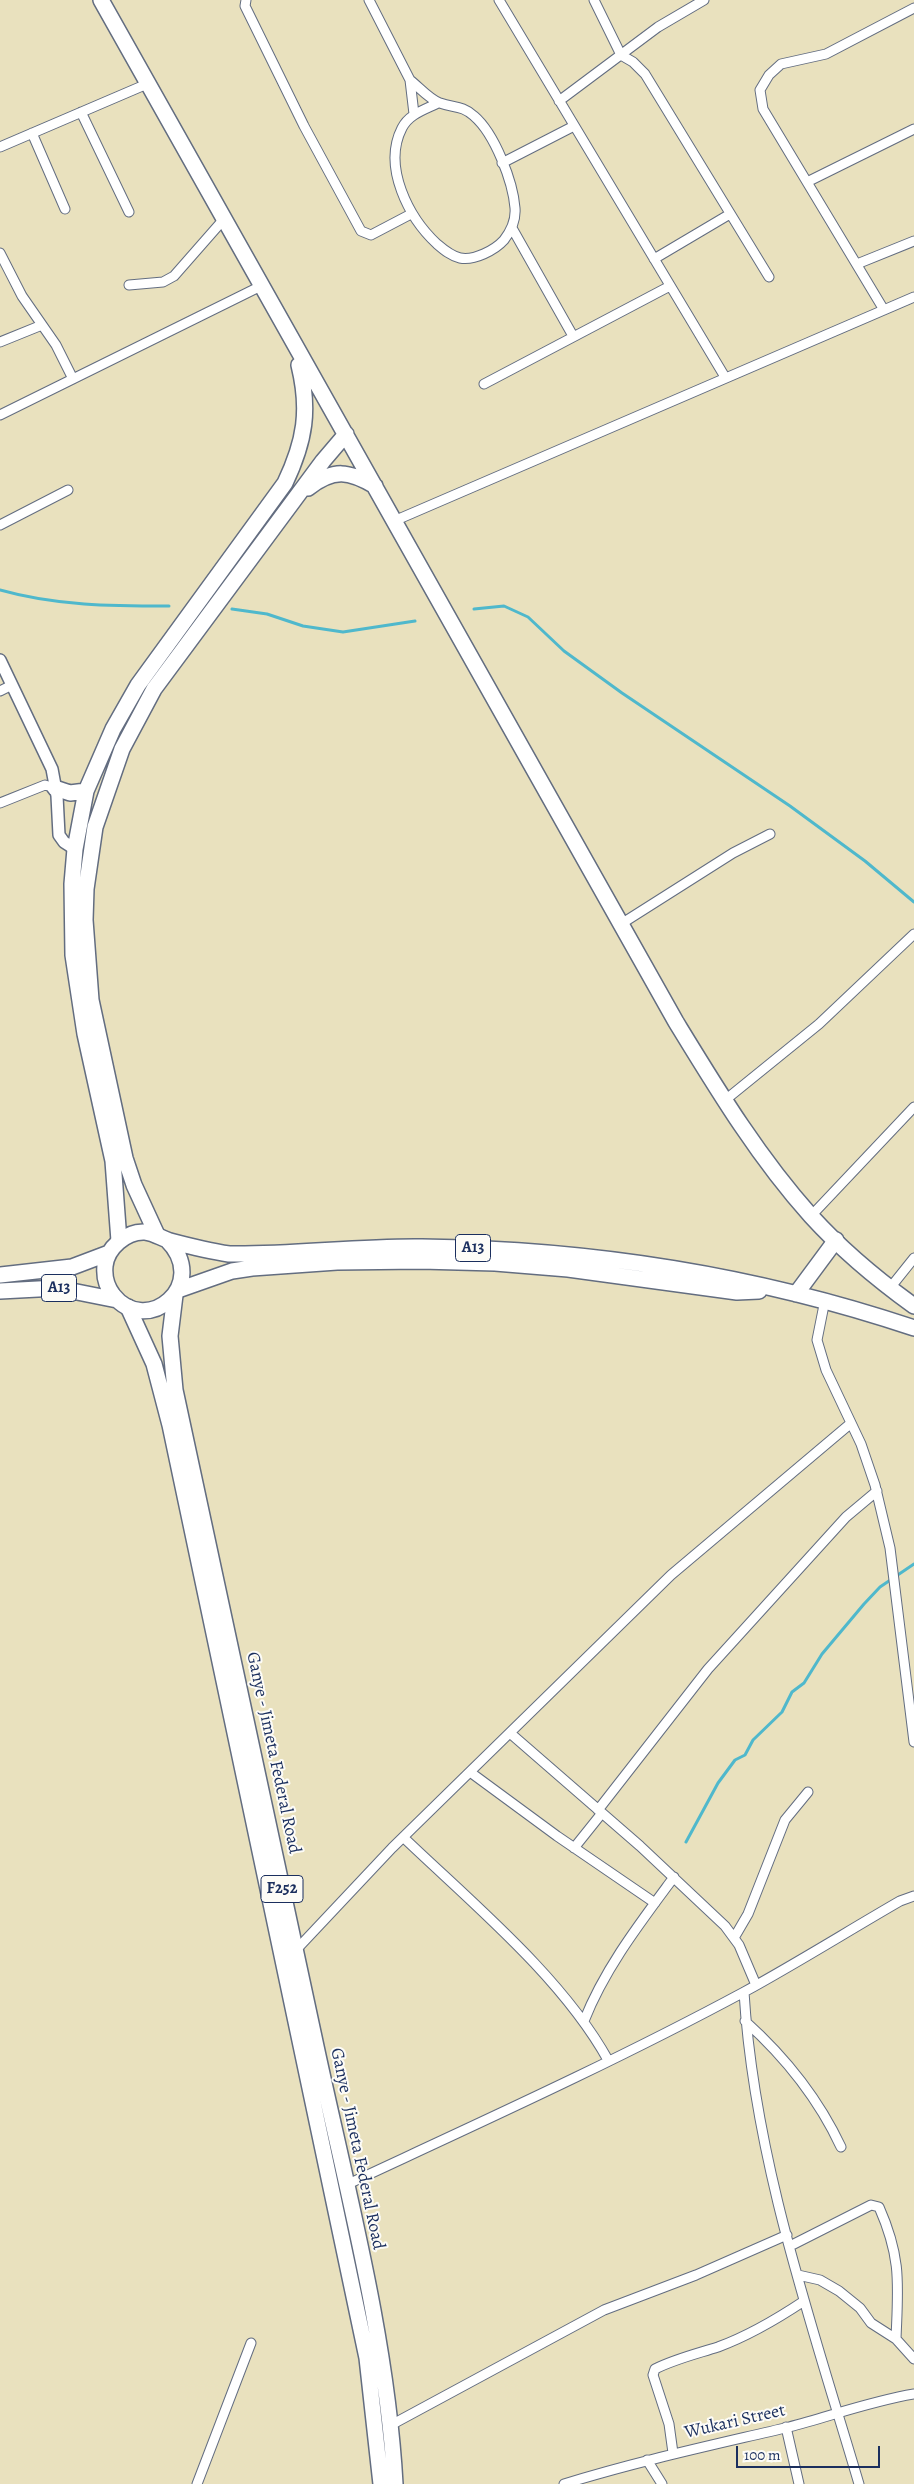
<!DOCTYPE html>
<html>
<head>
<meta charset="utf-8">
<style>
  body { margin:0 }
  #map { position:relative; width:914px; height:2484px; overflow:hidden; background:#e9e1be; font-family:Alegreya,serif }
  canvas { display:block }
  .scale { position:absolute; left:736px; top:2446px; width:144px; height:22px; box-sizing:border-box; border:2px solid #1b2f5e; border-top:0; padding-left:6px; font-size:15px; line-height:18px; white-space:nowrap; color:#1b2f5e; -webkit-text-stroke:4px #fdfcf7; paint-order:stroke }
</style>
</head>
<body>
<div id="map">
<canvas width="914" height="2484"></canvas>
<div class="scale">100 m</div>
</div>
<script>
const ctx = document.querySelector('canvas').getContext('2d');
ctx.lineJoin = 'round';
function stroke(path, color, width, dash) {
  ctx.strokeStyle = color;
  ctx.lineWidth = width;
  ctx.lineCap = dash ? 'butt' : 'round';
  ctx.setLineDash(dash || []);
  ctx.stroke(path);
}
function write(font, color, halo, rows, align = 'center') {
  ctx.font = font + ' Alegreya,serif';
  ctx.lineWidth = 4;
  ctx.setLineDash([]);
  ctx.textBaseline = 'middle';
  ctx.strokeStyle = halo;
  ctx.fillStyle = color;
  for (const [text, x, y, turn = 0] of rows) {
    ctx.save();
    ctx.translate(x, y);
    ctx.rotate((+turn || 0) * Math.PI / 180);
    ctx.textAlign = isNaN(turn) ? turn : align;
    if (halo) ctx.strokeText(text, 0, 0);
    ctx.fillText(text, 0, 0);
    ctx.restore();
  }
}
stroke(new Path2D(`
  M0,590c56,16 112,16 169,16
  M232,609l35,5 36,12 40,6 72,-11
  M474,609l30,-3 24,11 36,34 58,42 168,113 75,55 49,41
  M686,1842l32,-59 17,-23 10,-5 8,-15 29,-28 10,-20 12,-9 18,-29 42,-50 16,-17 34,-23`), '#4fb8cc', 3);
const minor = new Path2D(`
  M246,0l-1,6 59,120 57,105 10,4 40,-21
  M369,0l41,80 4,34
  M499,0l226,377
  M594,0l27,55 12,7 12,12 124,203
  M410,80c8,6 20,20 30,23 13,5 22,2 34,13 21,18 39,66 41,92 1,12 -4,23 -11,32 -9,10 -30,21 -44,18 -9,-2 -16,-8 -23,-14 -28,-26 -55,-77 -35,-116 7,-14 22,-18 36,-25
  M559,101l99,-74 46,-27
  M81,112l48,100
  M32,133l33,76
  M0,147l147,-63
  M502,163l72,-37
  M807,182l107,-53
  M512,228l61,108
  M0,253l22,43 34,49 17,34
  M654,259l76,-45
  M857,264l57,-23
  M129,285l34,-3 11,-6 50,-57
  M884,310l-121,-201 -3,-19 9,-15 12,-11 45,-10 88,-46
  M0,342l42,-17
  M484,384l186,-98
  M0,415l261,-129
  M394,521l520,-224
  M0,525l68,-35
  M0,691l12,-6
  M0,803l45,-18 10,3
  M621,924l112,-71 37,-19
  M724,1101l95,-77 95,-90
  M811,1216l103,-109
  M890,1288l24,-30
  M825,1300l-8,40 9,30 35,74 14,41 15,63 24,194
  M510,1733l130,113 85,80 14,19 17,40
  M470,1772l87,64 98,67
  M598,1810l110,-141 138,-152 31,-26
  M403,1837c69,66 159,140 205,223
  M574,1848l28,-35
  M734,1938l14,-24 37,-94 23,-28
  M296,1950l96,-102 279,-273 179,-151
  M744,1992c10,167 68,333 115,492
  M584,2021c21,-53 56,-98 90,-144
  M745,2021c39,35 74,79 96,126
  M346,2185c133,-62 268,-123 398,-193 53,-29 104,-61 156,-91l14,-5
  M790,2246l81,-41 8,2c23,52 19,78 17,132
  M798,2275l22,5 19,11 21,17 11,15 25,16 18,20
  M391,2425l213,-115 92,-35 91,-40
  M786,2427l13,57
  M673,2453l-4,-29 -16,-49 2,-6c20,-10 41,-15 63,-22 30,-11 59,-28 86,-46
  M647,2460l15,24
  M197,2484l54,-141
  M564,2484c74,-23 149,-39 225,-57 42,-11 83,-26 125,-33`);
const tertiary = new Path2D(`
  M0,660l52,109 5,27 2,39 5,7 11,7`);
const primary = new Path2D(`
  M101,0l575,1022c41,67 82,135 135,194 30,33 67,64 103,90
  M308,488c26,-20 41,-17 67,-2
  M55,788l15,5 16,-2
  M157,1235l-23,-50 -9,-27 -34,-158 -6,-80 1,-31 9,-62 27,-78 32,-60 169,-228 23,-27
  M119,1241l-6,-80 -28,-127 -12,-79 -1,-71 3,-35 11,-58 27,-62 25,-44 147,-202c20,-42 25,-73 14,-118
  M175,1295l-5,41 5,54c48,216 93,432 139,647 31,146 73,299 81,447
  M128,1307l26,57 16,61 197,933 14,126`);
const trunk = new Path2D(`
  M167,1240c44,44 -20,98 -54,55 -6,-8 -9,-19 -8,-29 2,-18 21,-35 40,-34 9,1 16,6 25,9 19,5 39,10 59,13 64,1 129,-8 193,-7 166,2 334,28 492,81
  M0,1275l72,-8 37,-14
  M178,1290l54,-19 20,-3 85,-6 84,-1 74,2 73,6 169,23 22,-1
  M0,1291l57,-3 60,12
  M796,1294l40,-54`);
stroke(minor, '#636d80', 11);
stroke(tertiary, '#636d80', 14);
stroke(primary, '#636d80', 18);
stroke(trunk, '#636d80', 18);
stroke(minor, '#fff', 9);
stroke(tertiary, '#fff', 11);
stroke(primary, '#fff', 15);
stroke(trunk, '#fff', 15);
for (const [x, y, w] of [
  [473,1248,35],
  [59,1288,35],
  [282,1889,42]
]) {
  const box = new Path2D();
  box.roundRect(x - w / 2, y - 13.5, w, 27, 4);
  ctx.fillStyle = '#fdfcf7';
  ctx.fill(box);
  stroke(box, '#1b2f5e', 1);
}
write('bold 16px', '#1b2f5e', null, [
  ["A13",473,1248],
  ["A13",59,1288],
  ["F252",282,1889]
]);
write('18px', '#1b2f5e', '#fdfcf7', [
  ["Ganye - Jimeta Federal Road",273,1753,78],
  ["Ganye - Jimeta Federal Road",357,2149,78],
  ["Wukari Street",735,2422,-13]
]);
</script>
</body>
</html>
